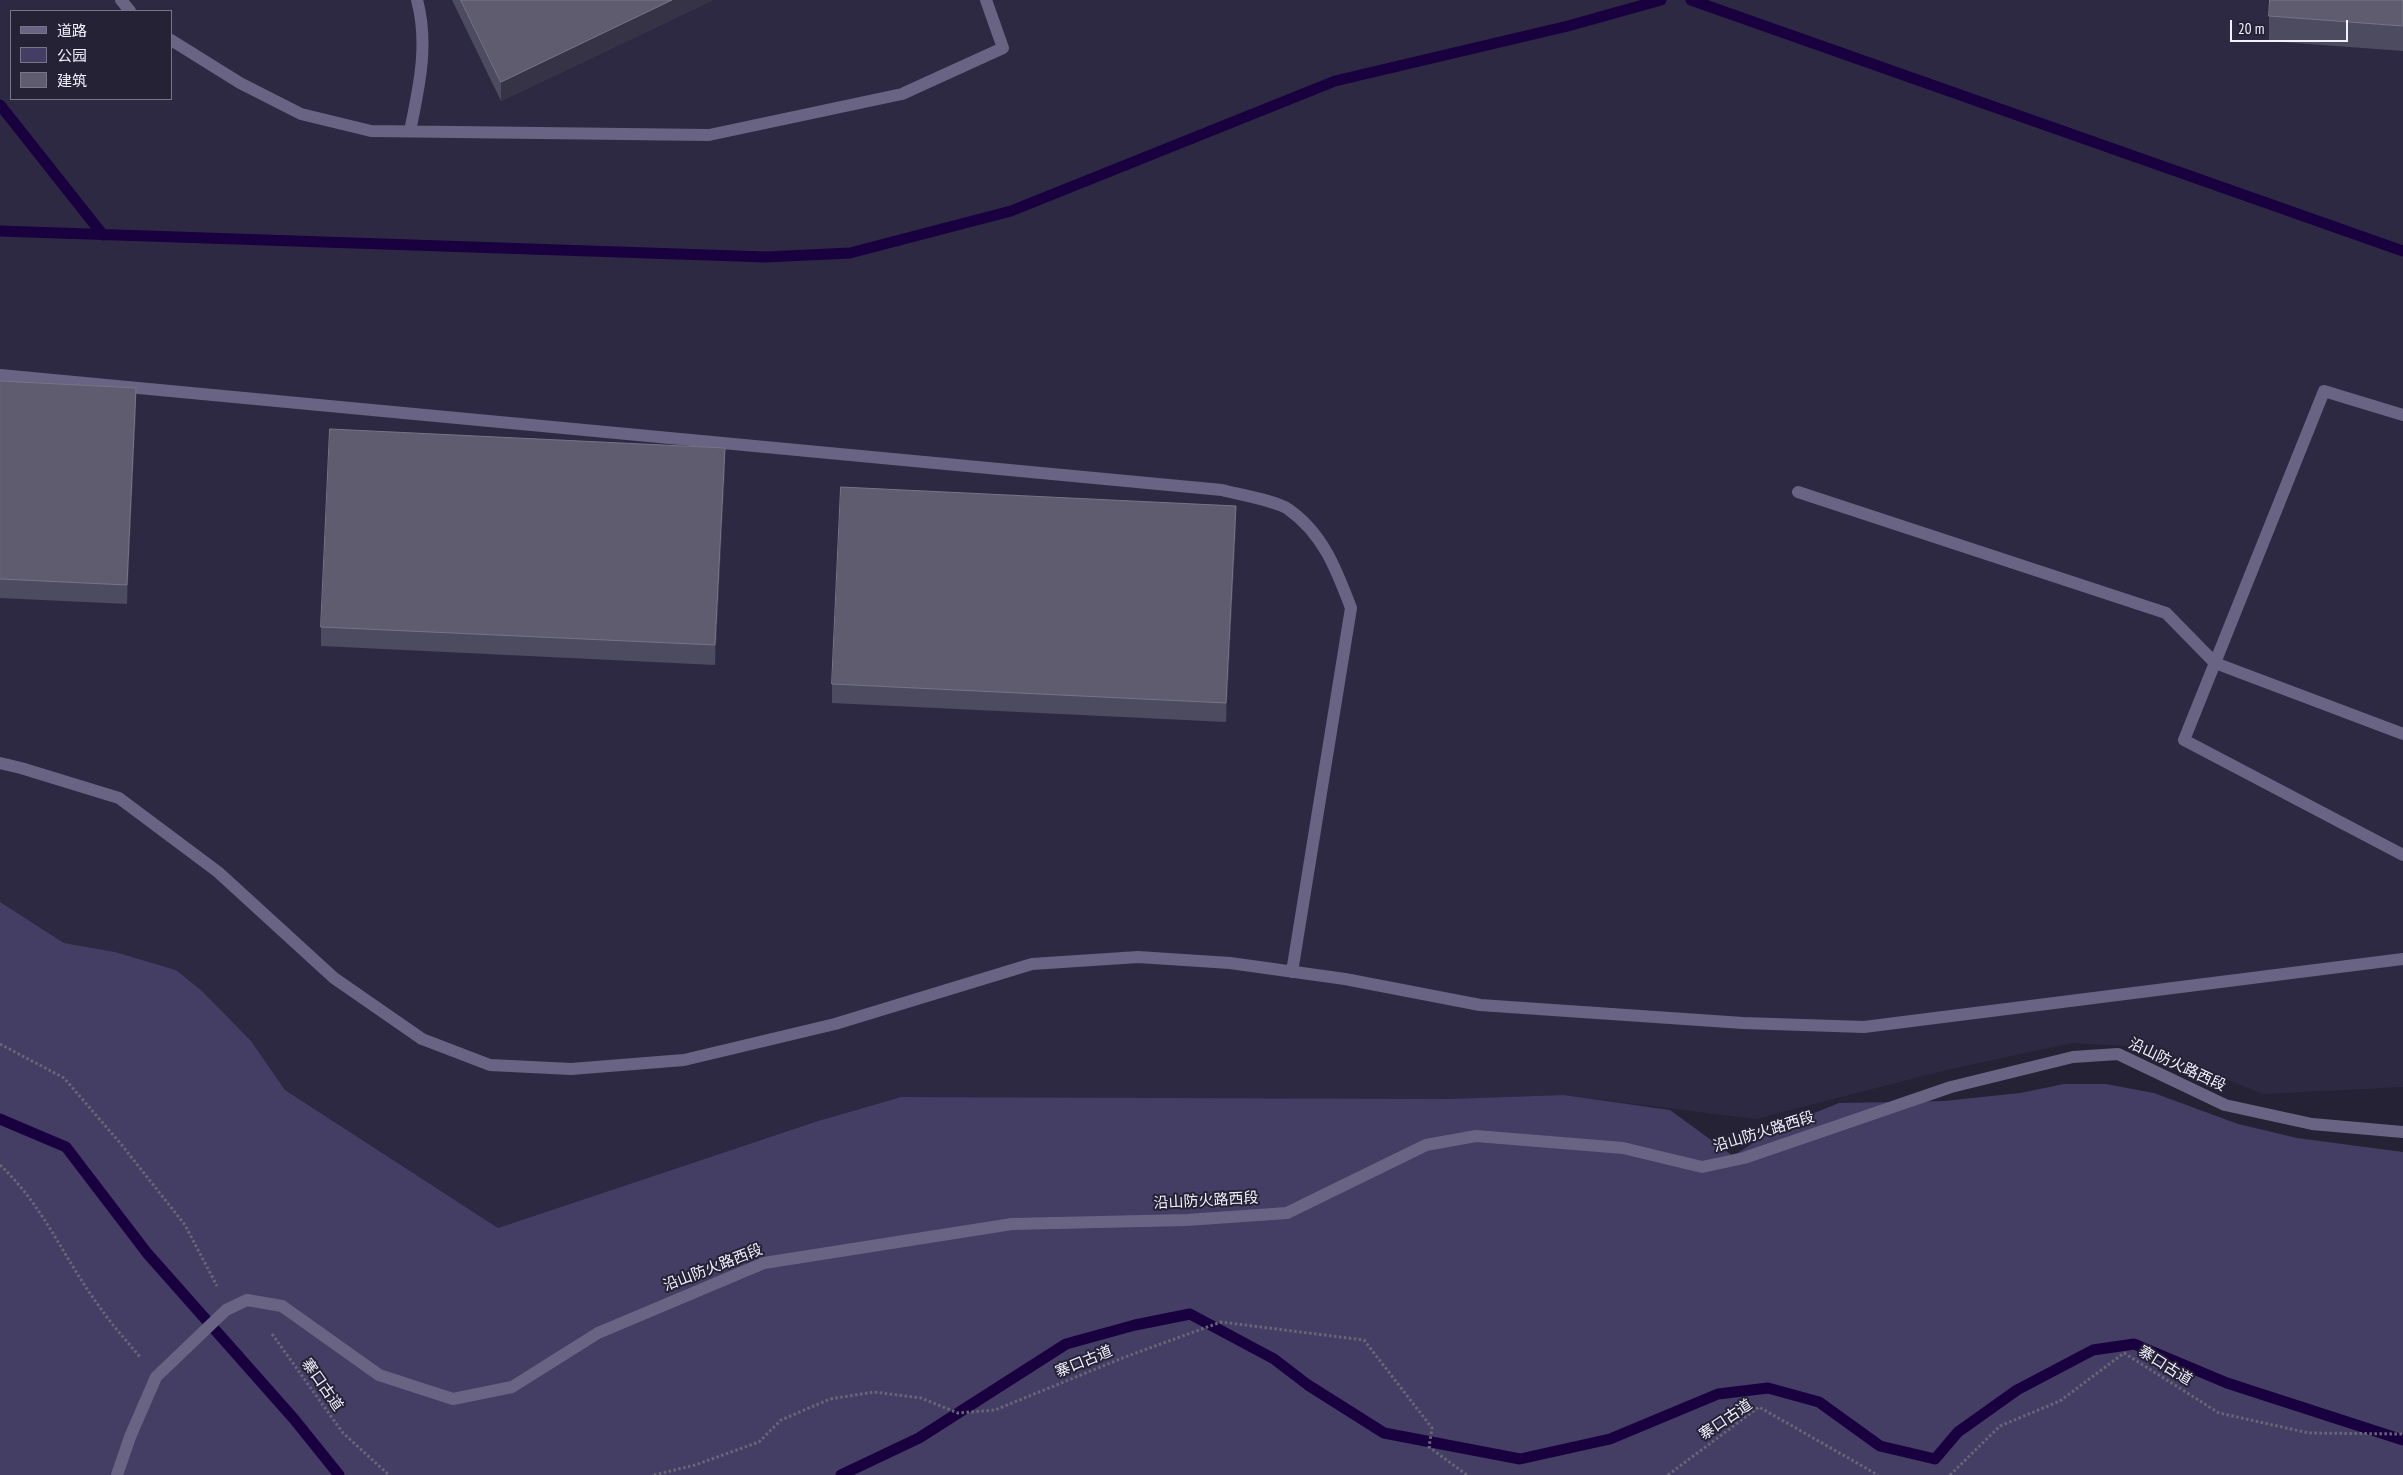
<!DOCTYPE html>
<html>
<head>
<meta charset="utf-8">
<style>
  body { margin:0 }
  #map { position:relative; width:2403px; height:1475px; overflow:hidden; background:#252235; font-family:"PT Sans Narrow","Noto Sans SC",sans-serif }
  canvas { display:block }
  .legend { position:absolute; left:10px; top:10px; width:162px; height:90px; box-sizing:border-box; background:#252235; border:1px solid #777586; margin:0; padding:6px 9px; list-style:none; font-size:15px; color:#f3f1ff }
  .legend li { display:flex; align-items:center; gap:10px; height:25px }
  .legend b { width:25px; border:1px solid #777586 }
  .scale { position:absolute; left:2230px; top:20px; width:118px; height:22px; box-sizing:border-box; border:2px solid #f3f1ff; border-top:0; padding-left:6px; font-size:15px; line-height:18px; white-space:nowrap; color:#f3f1ff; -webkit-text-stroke:4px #252235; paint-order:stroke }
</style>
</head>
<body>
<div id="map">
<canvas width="2403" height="1475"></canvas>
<ul class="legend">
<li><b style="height:6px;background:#696483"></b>道路</li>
<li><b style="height:14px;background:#443d64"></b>公园</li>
<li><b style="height:14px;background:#5f5c70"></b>建筑</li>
</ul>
<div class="scale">20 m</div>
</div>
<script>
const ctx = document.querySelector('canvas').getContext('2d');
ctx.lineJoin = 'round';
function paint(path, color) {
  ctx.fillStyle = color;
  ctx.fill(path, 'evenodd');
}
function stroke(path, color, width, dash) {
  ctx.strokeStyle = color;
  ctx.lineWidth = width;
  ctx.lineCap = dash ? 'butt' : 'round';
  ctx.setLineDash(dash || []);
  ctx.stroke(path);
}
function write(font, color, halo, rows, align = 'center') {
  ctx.font = font + ' "PT Sans Narrow","Noto Sans SC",sans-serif';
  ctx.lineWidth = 4;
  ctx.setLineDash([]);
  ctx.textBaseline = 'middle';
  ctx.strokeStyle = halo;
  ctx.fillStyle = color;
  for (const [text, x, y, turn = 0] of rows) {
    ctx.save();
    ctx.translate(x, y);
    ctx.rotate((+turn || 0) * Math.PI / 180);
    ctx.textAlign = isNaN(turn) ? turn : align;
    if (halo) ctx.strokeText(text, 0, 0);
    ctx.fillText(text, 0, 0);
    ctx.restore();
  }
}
paint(new Path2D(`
  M0,0h2403v1087l-140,7 -117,-47 -74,-4 -130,28 -186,48 -192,-24 -116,4 -547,-2 -83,24 -320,107 -213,-138 -34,-49 -49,-50 -26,-21 -61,-18 -51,-9 -64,-41zM11,11h160v88h-160z`), '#2e2943');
paint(new Path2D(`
  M0,902l64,41 51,9 61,18 26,21 49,50 34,49 213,138 320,-107 83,-24 547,2 116,-4 106,15 63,46 42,-27 64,-26 105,-2 76,-8 44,-9h42l48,9 84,31 59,14 106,14v323h-2403z`), '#443d64');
stroke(new Path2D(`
  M1691,0l712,251
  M0,105l103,130
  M0,231l766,26 84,-4 161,-42 324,-130 233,-55 93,-26
  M0,1119l66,28 81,106 147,166 45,56
  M841,1475l78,-37 147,-94 69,-19 55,-11 84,45 34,26 76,48 136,26 90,-20 108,-45 50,-6 51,14 61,44 55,13 23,-27 59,-42 76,-40 41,-6 93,39 176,57`), '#19003f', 11);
stroke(new Path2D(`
  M0,1044l64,34 57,66 64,81 32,61
  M0,1165c44,41 64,94 99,141 12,18 27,34 41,51
  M272,1334l71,99 46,42
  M654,1475l41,-10 64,-23 22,-22 49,-21 44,-7 47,6 37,15 37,-3 130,-53 96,-35 143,18 68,88 -3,19 38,28
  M1668,1475l91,-68 119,68
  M1950,1475l50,-49 60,-25 64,-48 95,60 90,20 94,1`), '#696677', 3, [2.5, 2.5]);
stroke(new Path2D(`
  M121,0l9,11
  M171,40l69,43 61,31 70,17 338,4 193,-41 101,-46 -17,-48
  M410,131c9,-44 19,-87 7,-131
  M2403,415l-79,-24 -140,349 219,115
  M1798,492l368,121 49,50 188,71
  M117,1475l13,-38 26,-60 70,-67 21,-10 35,6 97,69 74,24 59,-12 86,-54 166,-70 248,-39 175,-4 100,-7 139,-68 50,-9 147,12 79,19 42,-9 207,-71 122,-30 45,-3 107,51 87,19 91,8`), '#696483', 12);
stroke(new Path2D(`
  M0,375l1222,115c15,4 55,11 66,19 35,24 49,62 63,99l-59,364
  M0,763l21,5 98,30 99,74 116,106 88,61 68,26 81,4 113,-9 151,-36 197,-60 106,-7 92,6 115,16 135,26 263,18 121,4 539,-68`), '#696483', 12);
paint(new Path2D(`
  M452,0h261l-212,101z
  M2403,0v51l-134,-10v-25z
  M0,381l136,26 -9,197 -127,-6z
  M725,467l-10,198 -394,-19v-19z
  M1236,525l-10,197 -394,-19v-19z`), '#4d4b5f');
paint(new Path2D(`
  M672,0h41l-212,101v-19z
  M136,388v19l-9,197v-19z
  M725,448v19l-10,198v-20z
  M1236,506v19l-10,197v-19z`), '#363347');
const building = new Path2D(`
  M461,0h211l-171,82z
  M2270,0h133v26l-134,-10z
  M0,381l136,7 -9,197 -127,-6z
  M330,429l395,19 -10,197 -394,-18z
  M841,487l395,19 -10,197 -394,-19z`);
paint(building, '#5f5c70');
stroke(building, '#767487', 1);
write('15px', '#f3f1ff', '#252235', [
  ["沿山防火路西段",2177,1065,25],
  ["沿山防火路西段",1764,1132,-17],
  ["沿山防火路西段",1206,1201,-3],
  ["沿山防火路西段",713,1268,-21],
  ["寨口古道",1084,1362,-22],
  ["寨口古道",2165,1366,32],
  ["寨口古道",322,1385,55],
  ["寨口古道",1726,1420,-34]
]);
</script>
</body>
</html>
